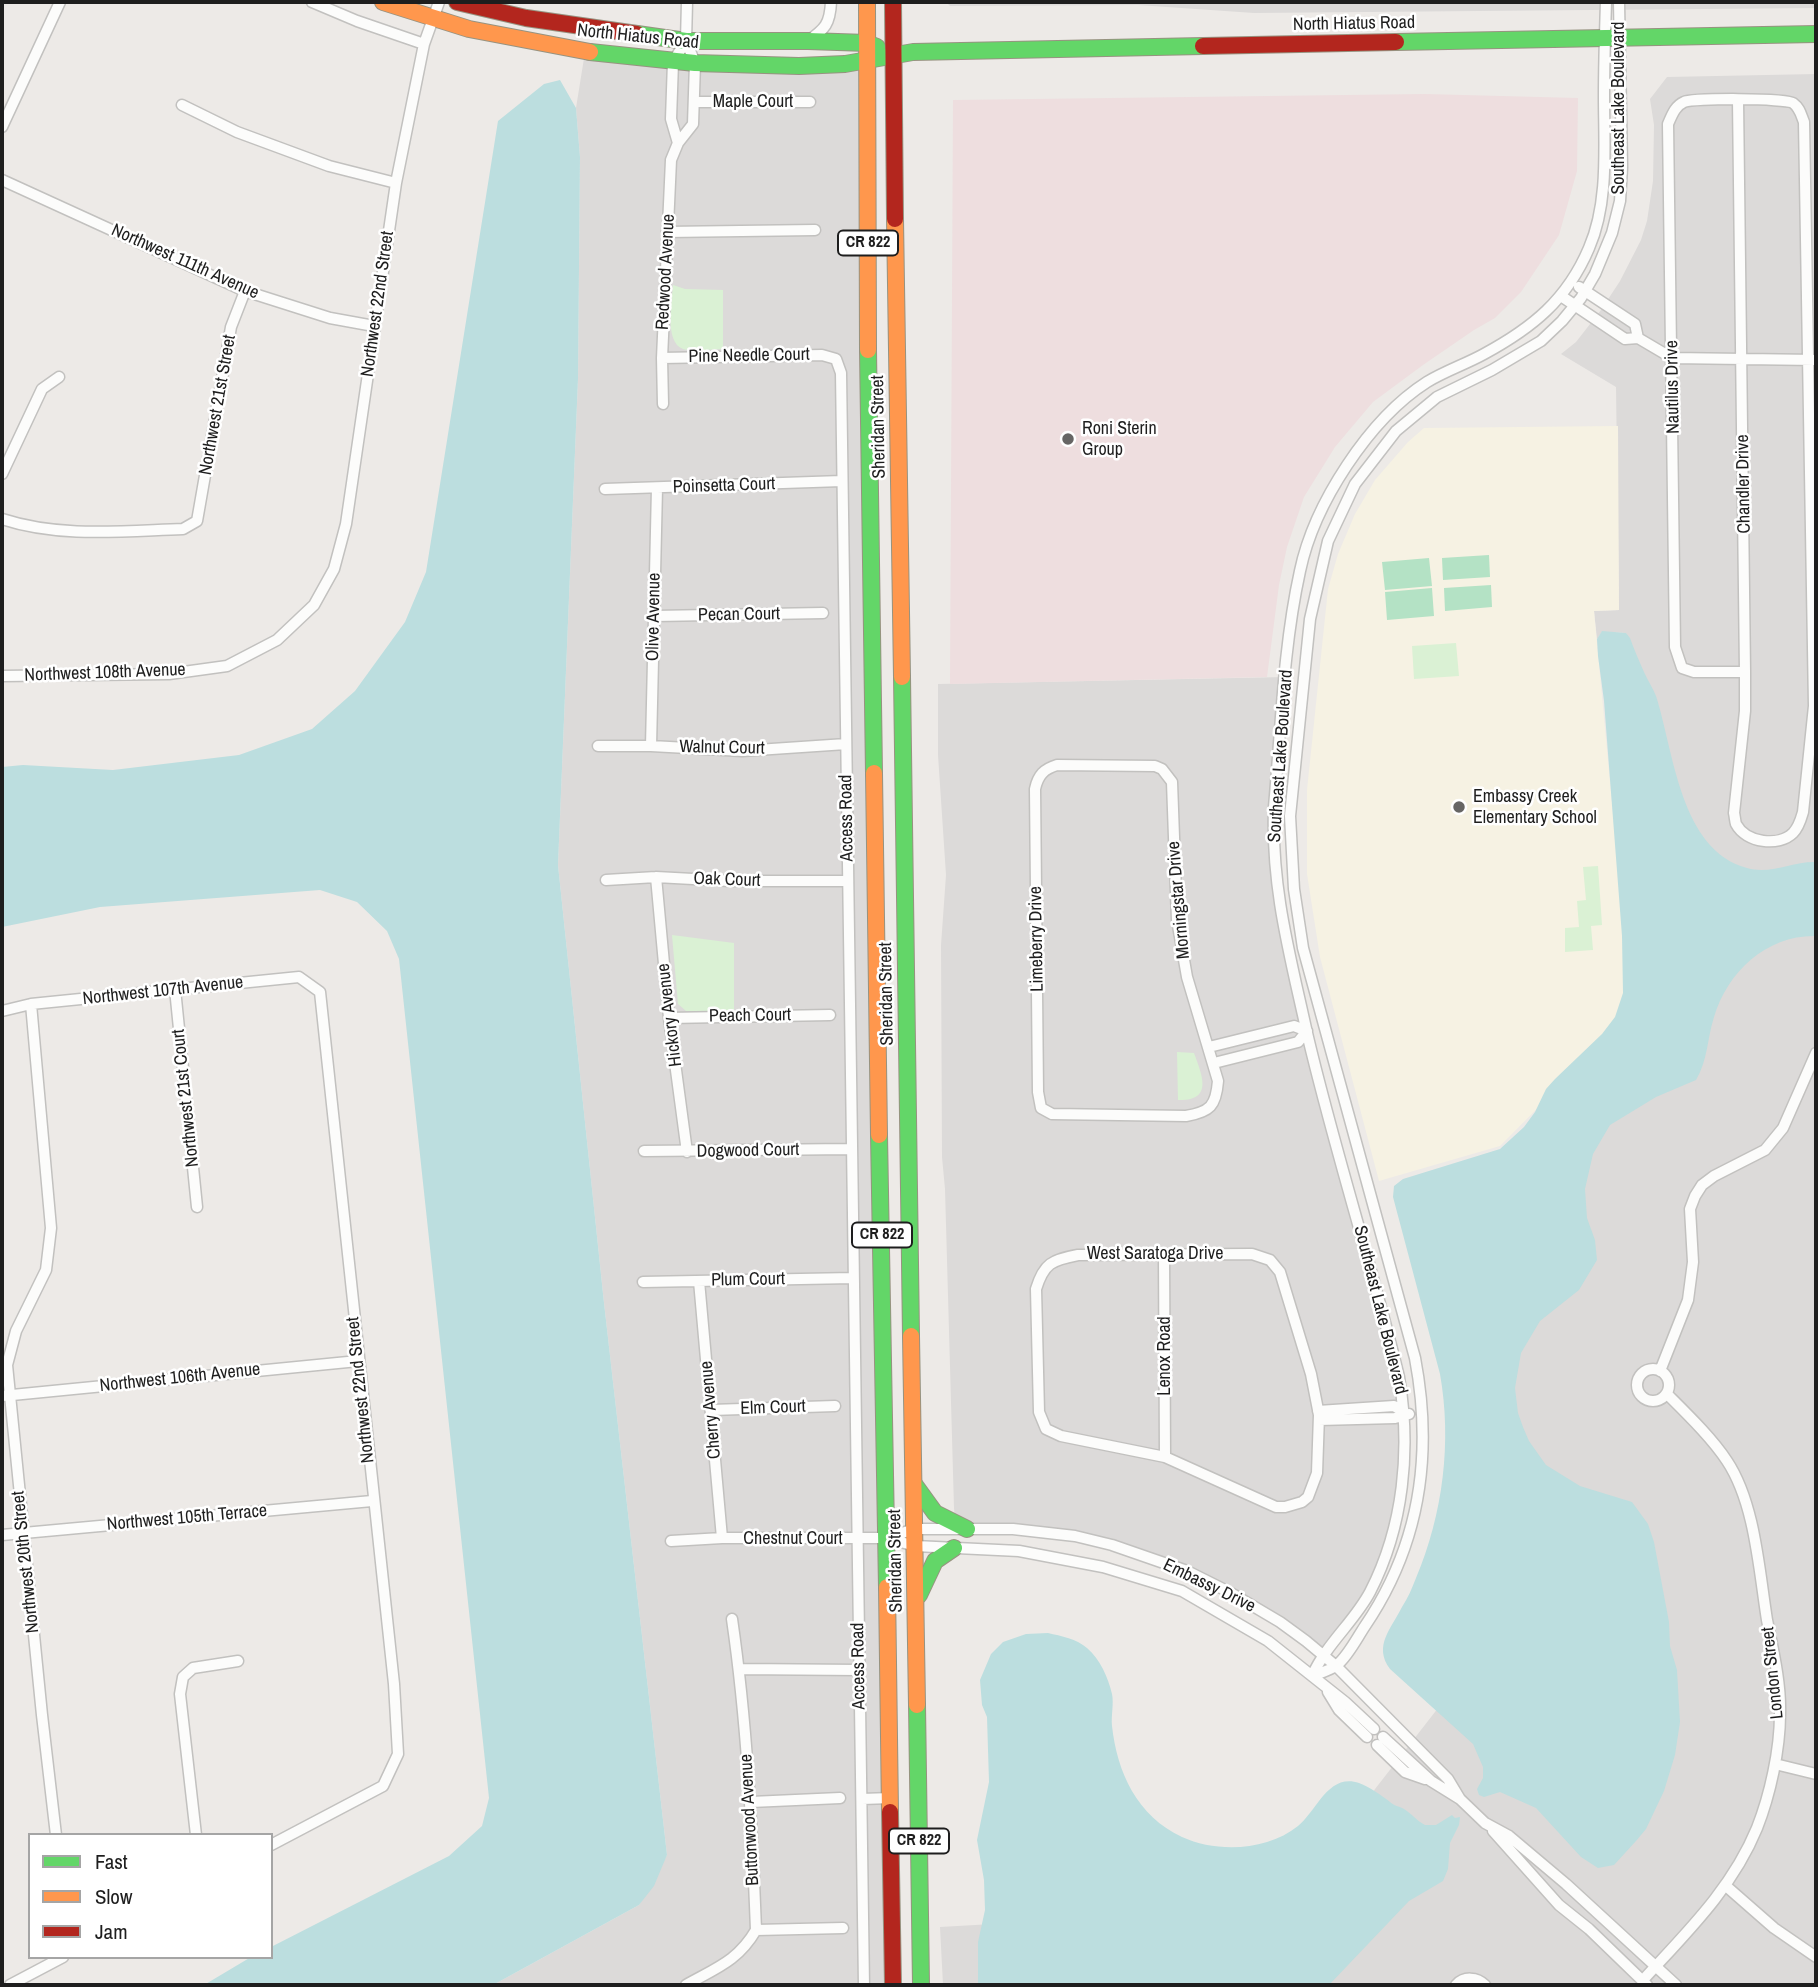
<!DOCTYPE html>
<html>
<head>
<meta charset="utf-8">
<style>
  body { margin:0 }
  #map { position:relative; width:1818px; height:1987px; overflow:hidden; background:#edeae7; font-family:"Archivo Narrow",sans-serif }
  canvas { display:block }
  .frame { position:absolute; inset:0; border:4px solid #1e1e1e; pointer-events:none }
  .legend { position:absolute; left:28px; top:1833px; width:245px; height:126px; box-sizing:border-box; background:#fff; border:2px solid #a5a5a5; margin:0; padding:9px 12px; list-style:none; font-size:21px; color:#1e1e1e }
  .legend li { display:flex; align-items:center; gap:14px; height:35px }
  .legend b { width:35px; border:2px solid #a5a5a5 }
</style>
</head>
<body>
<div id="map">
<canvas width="1818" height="1987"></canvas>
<div class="frame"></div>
<ul class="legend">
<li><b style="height:9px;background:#63d668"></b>Fast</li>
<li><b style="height:9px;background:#ff974d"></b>Slow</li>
<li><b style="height:9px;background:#b3261e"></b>Jam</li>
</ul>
</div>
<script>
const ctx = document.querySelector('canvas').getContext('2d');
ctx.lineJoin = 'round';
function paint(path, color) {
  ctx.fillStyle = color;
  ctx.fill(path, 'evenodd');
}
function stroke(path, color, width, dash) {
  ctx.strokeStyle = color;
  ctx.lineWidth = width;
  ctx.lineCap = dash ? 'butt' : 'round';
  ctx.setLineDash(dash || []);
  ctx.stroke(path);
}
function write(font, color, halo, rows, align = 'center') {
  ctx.font = font + ' "Archivo Narrow",sans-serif';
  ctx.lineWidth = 5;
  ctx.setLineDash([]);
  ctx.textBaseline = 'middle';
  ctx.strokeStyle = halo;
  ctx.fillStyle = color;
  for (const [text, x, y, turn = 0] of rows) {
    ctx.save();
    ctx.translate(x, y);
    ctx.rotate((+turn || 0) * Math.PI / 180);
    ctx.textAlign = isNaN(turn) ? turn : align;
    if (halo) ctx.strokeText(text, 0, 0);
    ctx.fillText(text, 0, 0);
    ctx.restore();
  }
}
paint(new Path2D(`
  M946,2h870v6l-562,5 -116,-8 -188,1z
  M585,52l12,2 271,7 25,1924h-400l146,-80 28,-50 -63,-552 -46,-438 20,-486 2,-222 -4,-49z
  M1816,74v1911h-873l-3,-58 280,-16 92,-41 207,-266 -23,-341 189,-348 -59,-282 -24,-1 -5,7 -3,-28 25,-1 -3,-223 -55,-33 15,-12 25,-32 19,-29 21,-41 6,-19 6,-40 1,-56 -4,-26 17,-22z
  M1286,677l-12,130 10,128 115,442 4,108 -25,88 -56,82 -16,-14 -119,-70 -112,-35 -119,-7 -2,-21 -9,-319 -3,-32 -1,-212 5,-70 -8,-120v-71z`), '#dcdad9');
paint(new Path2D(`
  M1425,94l153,4 -1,73 -18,64 -38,57 -26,26 -21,12 -51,35 -50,37 -38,45 -31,50 -17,50 -8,38 -12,92 -317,7 3,-584z`), '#eededf');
paint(new Path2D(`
  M1618,426l1,184 -25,1 30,320v74l-20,36 -104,105 -121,35 -59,-224 -13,-83v-84l21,-201 10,-35 17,-40 20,-34 33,-38 16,-14z`), '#f6f2e3');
paint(new Path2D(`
  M673,285l12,4 38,1v59c-12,0 -28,3 -40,0 -19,-7 -11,-48 -10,-64z
  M1456,643l3,33 -45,3 -2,-33z
  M1598,866l4,59 -11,1 2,24 -28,2v-24l14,-1 -2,-26 9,-1 -3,-33z
  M672,935l62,8v68h-48l-8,-7z
  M1177,1052l17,1c8,22 20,48 -16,47z`), '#daf1d4');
paint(new Path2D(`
  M1489,555l1,22 -47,3 -1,-22z
  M1429,558l3,28 -47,4 -3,-28z
  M1491,585l1,22 -47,4 -1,-23z
  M1432,588l2,28 -47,4 -2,-28z`), '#b4e2c5');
paint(new Path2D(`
  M560,80l16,28 4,49 -2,222 -20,486 46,438 63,552 -13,31 -15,19 -146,80h-289l47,-28h20v-10l178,-91 33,-30 7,-28 -90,-839 -12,-28 -30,-29 -37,-12 -220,17 -98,20v-160l21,-2 90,5 126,-15 73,-26 43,-38 50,-69 21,-50 72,-451 46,-37z
  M1602,631l24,2 4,5c4,11 9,23 14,34 4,9 9,16 12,24 18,56 24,154 91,172 24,7 46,-7 69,-6v74c-49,-1 -88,35 -102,81 -7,22 -6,43 -18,63l-40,17 -46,28 -17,29 -8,35 2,29 8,22 2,20 -18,30 -39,31 -19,32 -6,35 3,25 5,14 6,14 17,24 34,21 52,16 16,22 6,18 15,80 1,24 7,24 3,52 -5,33 -11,36 -18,38 -10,12 -22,24 -16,3 -17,-11 -45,-49 -36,-16 -16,5 -5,-2 -2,-6 6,-11v-11l-10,-23 -83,-75c-17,-23 1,-40 12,-62 6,-9 10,-19 14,-29 27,-64 36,-136 24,-204l-47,-177 1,-11 9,-7 97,-30 24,-22 11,-15 11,-23 9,-10 47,-45 13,-17 8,-24 -1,-57 -18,-235 -6,-45 -1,-17z
  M1048,1633c13,3 29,6 39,15 13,11 21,29 25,46 2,10 -1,21 0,32 5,46 25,90 70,111 35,16 85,14 116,-11 19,-15 30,-53 61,-43 11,4 22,12 31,19 4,4 9,4 14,7 7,4 13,12 21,16h11l16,-10 3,3 5,-1 -1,8 -9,18 -2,26 -5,12 -34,20 -80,84h-351v-43l7,-32 -1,-30 -7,-40 12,-58 -2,-65 -5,-12 -2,-25 11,-26 12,-12 23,-8z`), '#bcdedf');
const street = new Path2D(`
  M312,2l45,19 67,23
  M808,41c17,-12 22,-17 23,-39
  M1738,100l7,572v39l-11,102c1,4 1,8 2,11 10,19 43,23 57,9 6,-6 8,-14 10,-21l11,-106 -10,-584c-3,-7 -4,-14 -11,-19 -7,-5 -101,-5 -109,-1 -9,4 -12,13 -16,22l7,523 7,21 12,4h51
  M695,102h115
  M182,105l55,27 92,34 67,17
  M2,127l58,-125
  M678,143l-7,-24 2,-57 13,-21
  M2,180l243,111 85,27 44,8
  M667,232l148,-2
  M1579,287l56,37 3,14
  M1561,296l64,43 13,-1 34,20 144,2
  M662,358l160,-3 14,4 5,14 23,1612
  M663,404l-1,-46 9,-198 7,-17 15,-19 2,-61 -9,-22 1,-39
  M2,474l40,-85 17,-12
  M605,489l237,-8
  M2,519c58,19 120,12 181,10l14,-8 34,-194 14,-36
  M655,616l168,-3
  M2,676l167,-2 58,-8 50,-26 37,-35 20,-36 12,-45 50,-341 28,-139 15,-42
  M598,746h53l91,5 104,-7
  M651,746l6,-258
  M1057,765l98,1 7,3 10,13 5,138 10,57 31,104c-2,25 -8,31 -32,35l-134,-2 -11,-6 -3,-16 -3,-303c3,-14 9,-20 22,-24z
  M656,877l13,141 18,134
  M606,880l50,-3 74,4h118
  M175,989l22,218
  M31,1004l20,224 -5,42 -30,61 -9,34 35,350 14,120
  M2,1011l29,-7 268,-27 21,15 74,692 4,70 -15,32 -112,59
  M669,1018l161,-3
  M1209,1047l85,-21 13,5
  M1214,1063l84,-21 9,-11
  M644,1151l208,-2
  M1164,1254l1,203
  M1252,1254l18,6 10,12 31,102 8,41 -2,58 -9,24 -6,5 -17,5h-9l-111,-50 -104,-21 -15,-7 -7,-17 -3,-123c8,-26 16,-29 42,-34z
  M699,1281l23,257
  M643,1282l210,-4
  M1637 1385a16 16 0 1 1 32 0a16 16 0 1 1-32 0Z
  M1660,1371l28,-71 5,-38 -3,-53 5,-13 7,-11 12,-9 51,-26 18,-22 33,-75
  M2,1396l356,-35
  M711,1410l124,-4
  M1318,1411l76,-5 11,7
  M1319,1420l76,-2 14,-4
  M2,1535l370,-34
  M888,1538l26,-9h99l62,7 37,9 75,26 44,22 49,29 26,19 30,25 112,113 12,20
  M671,1541l51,-3h165l28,8 104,5 84,16 79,24 86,50 77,61 29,27
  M739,1669l120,1
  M1312,1676c8,-3 19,-6 25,-11 11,-9 20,-27 28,-39 55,-81 68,-173 50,-268l-112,-410 -9,-59 -4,-73 20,-197 18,-78 27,-57 41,-53 41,-34 55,-27 49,-29 21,-20 19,-23 14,-24 17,-41 8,-32 2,-34 -3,-165
  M1312,1676c15,-33 42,-54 58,-84 34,-66 41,-143 29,-215 -28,-115 -65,-229 -92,-344 -17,-78 -36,-145 -33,-226 7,-78 9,-159 26,-236 14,-67 69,-152 127,-189 18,-11 39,-18 57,-28 48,-26 83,-54 105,-106 20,-46 15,-102 15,-151 0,-32 1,-64 2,-95
  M1328,1692l11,18 28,27
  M1383,1737l48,44 29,18 25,24 24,13 57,48 110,101
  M1377,1745l28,27 20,7
  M1775,1764l41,10
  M862,1799l29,-1
  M751,1802l89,-4
  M1493,1831l66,74 30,24 58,56
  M196,1835l-16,-141 3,-17 10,-9 45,-7
  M1726,1886l48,42 42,29
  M756,1930l87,-2
  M1643,1980c43,-47 89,-91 114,-152 13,-33 23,-78 23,-114 1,-31 -7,-64 -13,-94 -8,-50 -12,-117 -40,-159 -15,-23 -41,-48 -60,-67
  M10,1985l53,-28
  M686,1985c30,-17 52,-24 70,-55 -4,-104 -9,-208 -24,-311
  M1456,1985c8,-9 21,-8 29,0`);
const fast = new Path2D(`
  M637,34l49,7h122l59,2 10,4
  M1396,42l420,-8
  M590,52l105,11 104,3 46,-2 68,-12 290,-6
  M868,350l6,423
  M902,677l9,659
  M879,1135l8,452
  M914,1484l21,29 32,16
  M919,1595l16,-34 19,-13
  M917,1705l4,280`);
const slow = new Path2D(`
  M383,2l86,27 121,23
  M867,2l1,348
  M895,219l7,458
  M874,773l5,362
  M911,1336l6,369
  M887,1587l3,225`);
const jam = new Path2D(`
  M457,2l69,16 111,16
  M893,2l2,217
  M1203,46l193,-4
  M890,1812l3,173`);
stroke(street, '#c2c1bf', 13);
stroke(fast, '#979380', 18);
stroke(slow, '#979380', 18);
stroke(jam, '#979380', 18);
stroke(street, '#fcfcfb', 10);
stroke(fast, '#63d668', 16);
stroke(slow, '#ff974d', 16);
stroke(jam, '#b3261e', 16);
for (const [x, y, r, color] of [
  [1068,439,7,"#666564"],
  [1459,807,7,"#666564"]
]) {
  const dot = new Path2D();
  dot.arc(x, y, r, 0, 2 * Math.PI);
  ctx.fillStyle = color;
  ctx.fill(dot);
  stroke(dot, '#fff', 2.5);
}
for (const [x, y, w] of [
  [868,243,60],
  [882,1235,60],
  [919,1841,60]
]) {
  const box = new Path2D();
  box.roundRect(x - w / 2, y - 12.5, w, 25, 5);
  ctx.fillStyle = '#fff';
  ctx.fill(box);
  stroke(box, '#1e1e1e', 2);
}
write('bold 16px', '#1e1e1e', null, [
  ["CR 822",868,243],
  ["CR 822",882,1235],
  ["CR 822",919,1841]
]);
write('18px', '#1e1e1e', '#fff', [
  ["North Hiatus Road",1354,24,-1],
  ["North Hiatus Road",638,37,6],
  ["Maple Court",753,102],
  ["Southeast Lake Boulevard",1619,108,-90],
  ["Northwest 111th Avenue",185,262,24],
  ["Redwood Avenue",666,272,-87],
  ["Northwest 22nd Street",378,304,-82],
  ["Pine Needle Court",749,356,-1],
  ["Nautilus Drive",1673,387,-91],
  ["Northwest 21st Street",218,405,-80],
  ["Sheridan Street",879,427,-91],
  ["Chandler Drive",1744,484,-91],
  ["Poinsetta Court",724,486,-2],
  ["Pecan Court",739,615,-1],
  ["Olive Avenue",654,617,-89],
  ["Northwest 108th Avenue",105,673,-2],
  ["Walnut Court",722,748,1],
  ["Southeast Lake Boulevard",1281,756,-86],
  ["Access Road",847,818,-91],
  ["Oak Court",727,880,2],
  ["Morningstar Drive",1179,900,-95],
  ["Limeberry Drive",1037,939,-91],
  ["Northwest 107th Avenue",163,991,-6],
  ["Sheridan Street",887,994,-91],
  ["Hickory Avenue",670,1015,-97],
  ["Peach Court",750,1016,-1],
  ["Northwest 21st Court",186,1098,-96],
  ["Dogwood Court",748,1151,-1],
  ["West Saratoga Drive",1155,1254],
  ["Plum Court",748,1280,-1],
  ["Southeast Lake Boulevard",1380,1310,76],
  ["Lenox Road",1165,1356,-90],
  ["Northwest 106th Avenue",180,1378,-6],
  ["Northwest 22nd Street",361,1390,-96],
  ["Elm Court",773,1408,-2],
  ["Cherry Avenue",711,1410,-95],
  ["Northwest 105th Terrace",187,1518,-5],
  ["Chestnut Court",793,1539],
  ["Sheridan Street",896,1561,-91],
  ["Northwest 20th Street",26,1562,-96],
  ["Embassy Drive",1209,1586,26],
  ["Access Road",859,1666,-91],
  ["London Street",1773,1673,-96],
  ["Buttonwood Avenue",750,1820,-93]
]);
write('18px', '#1e1e1e', '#fff', [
  ["Roni Sterin",1082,429],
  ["Group",1082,450],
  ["Embassy Creek",1473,797],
  ["Elementary School",1473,818]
], 'left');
</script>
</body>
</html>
